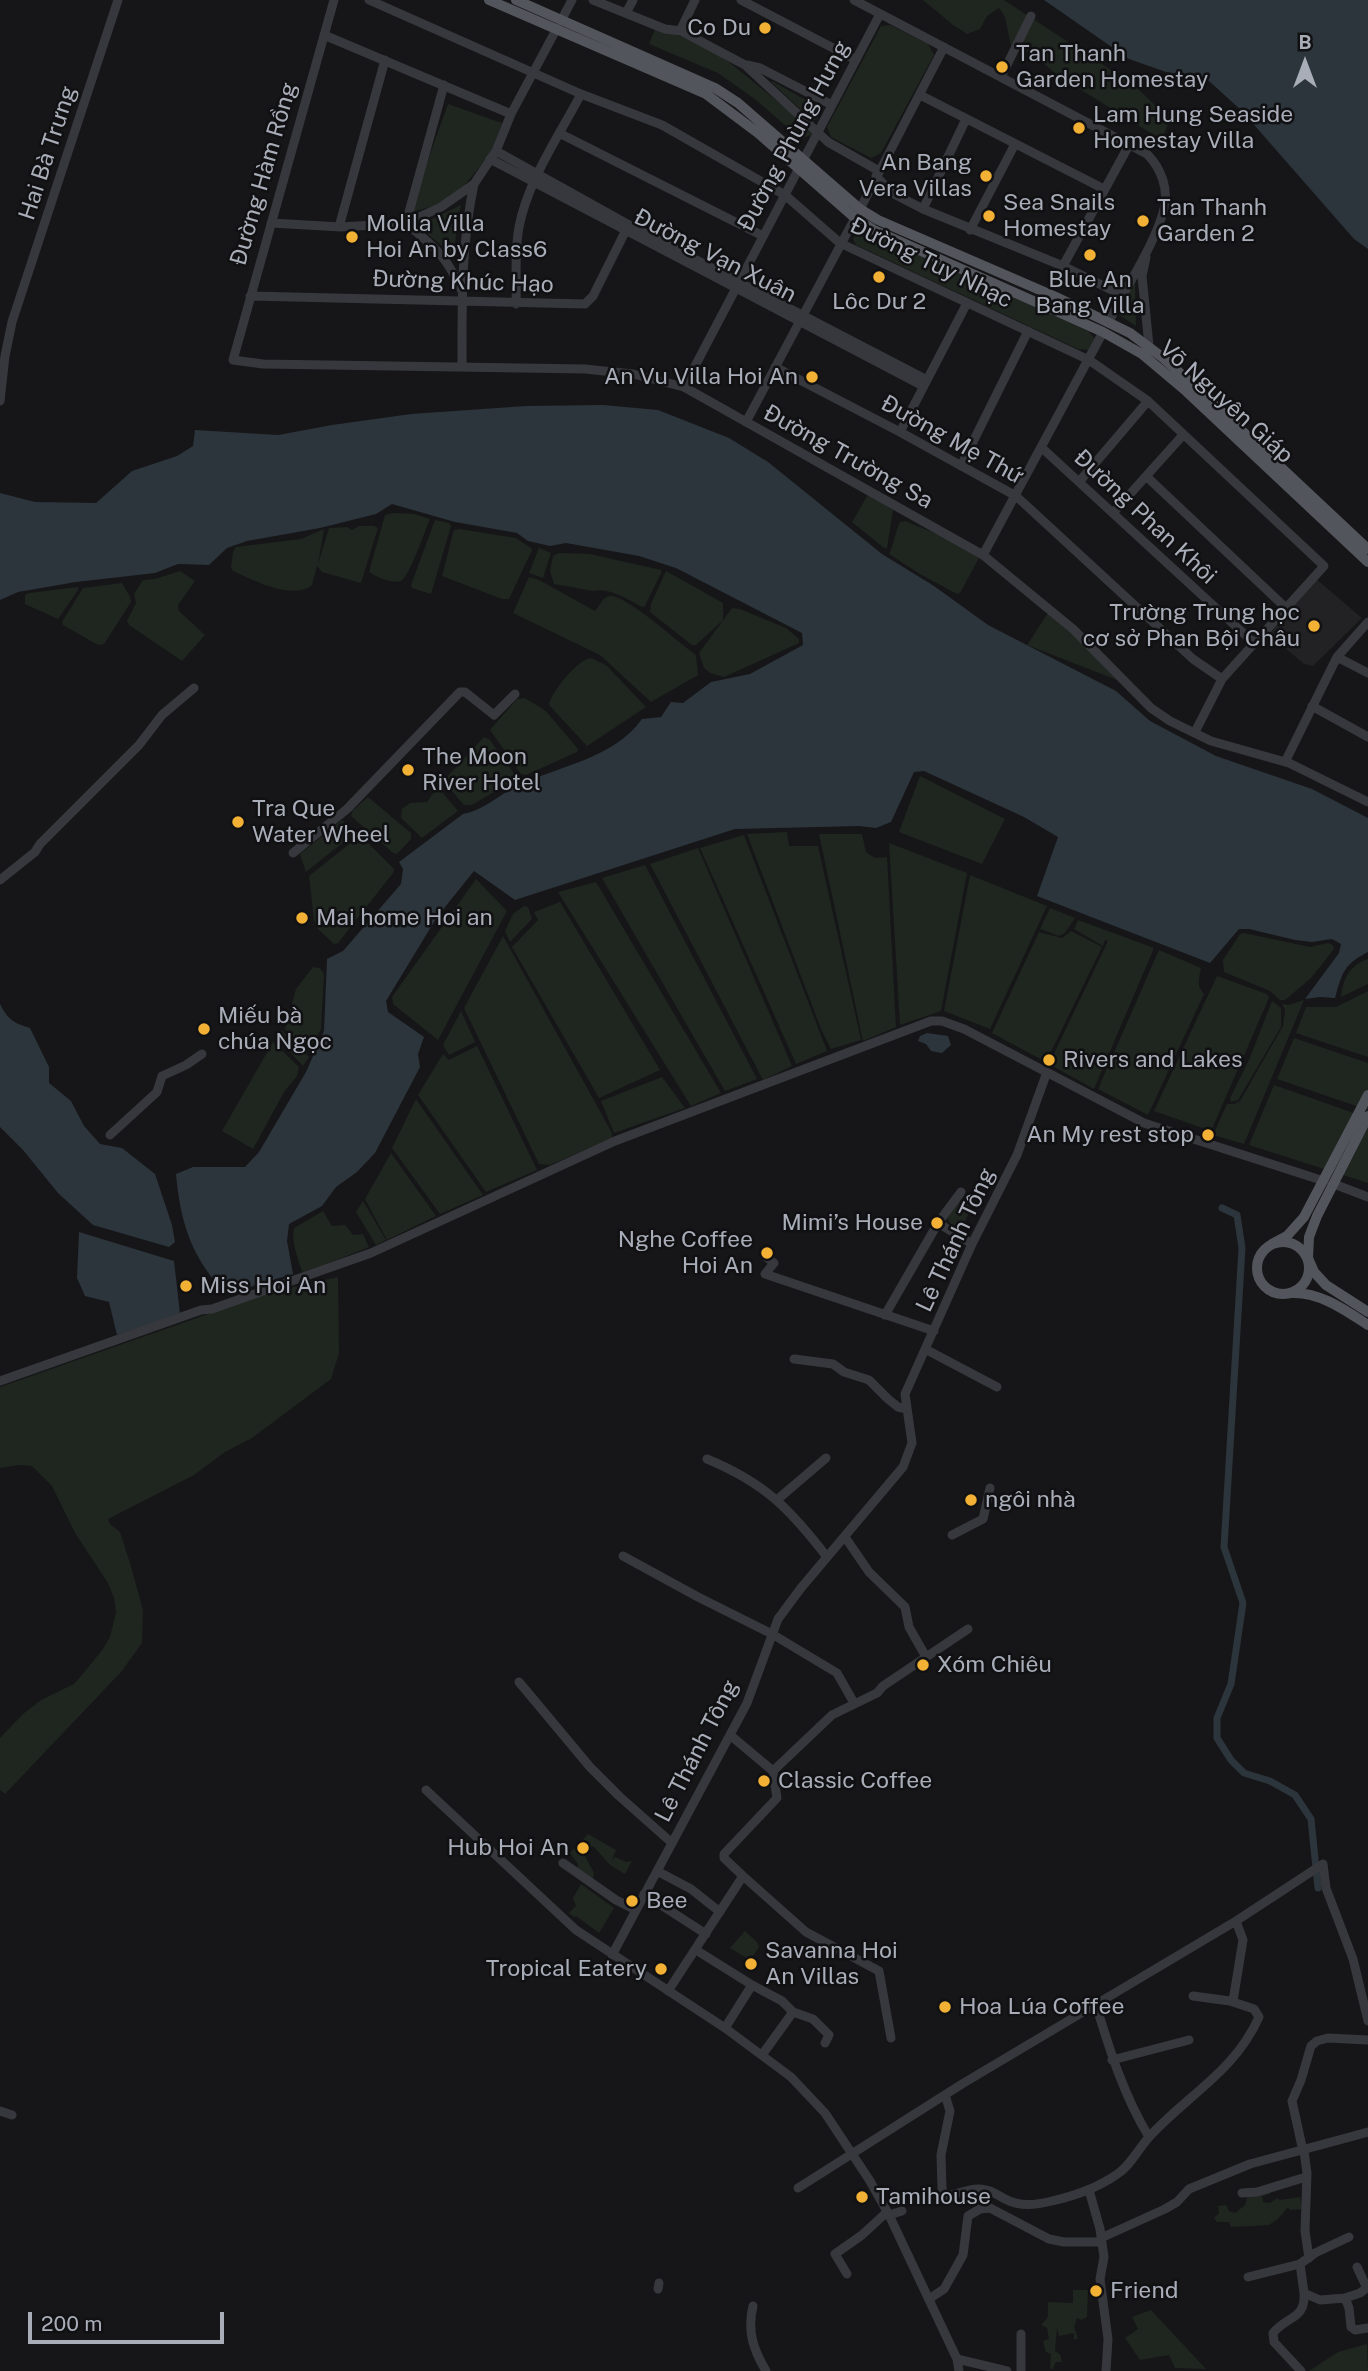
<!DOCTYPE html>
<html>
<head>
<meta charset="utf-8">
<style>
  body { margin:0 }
  #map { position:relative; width:1368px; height:2371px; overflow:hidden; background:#161618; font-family:"Public Sans",sans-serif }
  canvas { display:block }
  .north { position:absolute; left:1270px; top:28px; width:70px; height:70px; -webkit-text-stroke:5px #111113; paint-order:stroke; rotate:0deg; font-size:19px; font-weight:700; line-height:28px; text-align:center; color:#a8adb8 }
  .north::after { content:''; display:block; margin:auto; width:24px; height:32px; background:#a8adb8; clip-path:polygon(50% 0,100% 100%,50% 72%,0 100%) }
  .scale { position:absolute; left:28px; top:2312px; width:196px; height:32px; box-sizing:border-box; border:4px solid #a8adb8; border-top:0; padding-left:9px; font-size:21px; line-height:24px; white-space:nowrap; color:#a8adb8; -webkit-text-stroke:5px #111113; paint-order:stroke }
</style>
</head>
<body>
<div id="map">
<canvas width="1368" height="2371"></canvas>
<div class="north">B</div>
<div class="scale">200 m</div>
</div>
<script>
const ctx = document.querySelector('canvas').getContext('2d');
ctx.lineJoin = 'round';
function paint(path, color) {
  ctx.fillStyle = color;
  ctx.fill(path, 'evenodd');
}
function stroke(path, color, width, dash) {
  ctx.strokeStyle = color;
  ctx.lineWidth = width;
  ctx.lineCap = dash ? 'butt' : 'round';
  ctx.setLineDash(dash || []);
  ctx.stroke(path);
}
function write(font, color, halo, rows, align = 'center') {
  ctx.font = font + ' "Public Sans",sans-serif';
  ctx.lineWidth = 5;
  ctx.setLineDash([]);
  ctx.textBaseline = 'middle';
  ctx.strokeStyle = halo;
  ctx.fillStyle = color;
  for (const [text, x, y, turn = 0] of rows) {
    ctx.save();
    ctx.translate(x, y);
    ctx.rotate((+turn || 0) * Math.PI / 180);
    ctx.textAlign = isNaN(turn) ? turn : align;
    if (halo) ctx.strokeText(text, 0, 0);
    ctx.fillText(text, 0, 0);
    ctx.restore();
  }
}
paint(new Path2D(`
  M1315,578l47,40 -49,48 -9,-2 -37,-31z`), '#222225');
paint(new Path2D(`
  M923,0h81l130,85 23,22 11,17 -6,16 -105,-65 -24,-21 -22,-8 -6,-29 -6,-9 -12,8 -7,13 -13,5 -14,-9z
  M657,25l66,32 87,71 2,7 -11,4 -45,-39 -38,-27 -69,-29z
  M890,25l38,19 6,11 -53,98 -10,5 -40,-21 -4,-10 54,-101z
  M772,81l48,27 -2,11 -4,1 -5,-3 -38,-35z
  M448,104l54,19 -11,30 -28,34 -23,17 -31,9z
  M461,205l-8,50 -35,-29z
  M863,230l225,101 6,6 -1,8 -5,5 -10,-1 -222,-104 -3,-6 3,-7z
  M1135,282l1,44 -17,-11z
  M869,493l24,17 -6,38h-3l-32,-26z
  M393,513l21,1 16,5c-5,11 -20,57 -29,62 -7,3 -26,-4 -32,-9l16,-57z
  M435,520l14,3 2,3 -20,68 -19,-6 -1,-3z
  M905,521l42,17 32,20 -19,35 -3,1 -37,-20 -31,-20c5,-10 6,-22 11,-32z
  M359,526h15l4,2 -17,55 -39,-11 -5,-6 -5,19c-19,16 -59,-5 -79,-14l-2,-3 2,-16 3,-5 65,-8 23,-10 -6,35 11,-36 18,-1 5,3z
  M459,529l57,9 15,10 1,2 -23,49h-7l-60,-23 11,-43 1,-3z
  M539,548l12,5 -8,25 -14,-5z
  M559,553l31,1 71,16v3l-16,33 -3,1c-13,-7 -33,-20 -49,-16l-39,-7 -4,-13 3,-15z
  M180,571l15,10 -17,24 1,6 26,24 -23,26 -53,-36 -2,-4 9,-18 -2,-9 9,-14 12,-1z
  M666,571l57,32v17l-27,25h-4l-42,-33 1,-8z
  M529,577l10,3 56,31c5,-5 7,-14 15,-15 15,-2 72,49 86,59l2,20 -47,27 -51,-47 -87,-42z
  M122,583l8,14 1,5 -27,42 -6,1 -35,-20 -1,-3 21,-34z
  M78,587v3l-20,29 -33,-15v-9l4,-2z
  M732,608l8,1 46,19 13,11v4l-75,34 -14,-4 -6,-5 -5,-15z
  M1050,610l67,70 -90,-35z
  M591,658l15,7 40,42 -59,39 -38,-41c2,-13 29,-46 42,-47z
  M525,698l21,13 32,38 -1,3 -51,23 -5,-1 -31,-44 27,-31z
  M484,737l6,3 26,36 -2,4 -42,25h-8l-19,-22 -1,-3z
  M920,776l85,43 -23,45 -83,-32z
  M438,790l4,2 16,19 -36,27 -21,-20 1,-9 8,-6 17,-1 7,-10z
  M368,797l43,36v6l-14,15 -4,-1 -42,-37 2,-6z
  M342,820l13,13 -49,39 -6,-18z
  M787,832l2,14h29l43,194 -30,9 -10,-20 -74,-195z
  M819,834h43l4,18 9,6 12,-1 9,170 -33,14z
  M744,835l83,216 -31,13 -96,-216z
  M358,837l7,3 29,29 -1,4 -55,70 -4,1 -16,-15 -4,-9 -5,-44z
  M889,843l78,30 -26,138 -41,14z
  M698,848l94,218 -29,14 -113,-216z
  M645,865l112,214 -32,12 -123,-213z
  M970,875l77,31 -57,123 -46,-18z
  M476,879l31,32 -69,129 -45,-36 -1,-7z
  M596,882l125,211 -30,13 -133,-214z
  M560,902l100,168 -61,28 -87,-151 26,-27 -4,-8z
  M524,906l4,1 4,12 -22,23 -5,-11 8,-17z
  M1050,908l25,10 -10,15 -6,3 -19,-7z
  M1078,920l76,28 -60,141 -45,-25 59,-123 -3,-1 -2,6 -29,-17z
  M1071,931l31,16 -56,115 -54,-29 47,-101 23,6z
  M1244,933l66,14 18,-4 5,2 1,4 -23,29 -26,22h-5l-10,-9 -46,-19 -1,-12 17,-26z
  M503,936l109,197v5l-62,27 -11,-1 -75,-156z
  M1159,950l42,18c-2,11 -5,17 3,26l-56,121 -50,-26z
  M1368,959v25l-27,13c2,-19 9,-32 27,-38z
  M313,967l7,1 4,6 -3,55 -13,22 -23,-22 11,-40z
  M1217,976l50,18 2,4 -58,133 -57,-20z
  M1368,991v66l-72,-24 10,-26h30z
  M1304,1000l-60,144 -31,-9 14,-31h7l6,-3 43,-75 2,-16 -3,-6 7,1z
  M1272,1001l9,7v19l-43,73 -7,2 -1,-4 19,-38z
  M461,1011l14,31 -26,13 -6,-10z
  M281,1030l28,27 -6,9 -27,-29z
  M1294,1038l74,25v47l-91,-31z
  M273,1042l26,25 -2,9 -13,16 -31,57 -31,-18z
  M477,1046l60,124 -51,22 -68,-97 25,-41 6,6z
  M662,1077l23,31 -71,25 -13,-32z
  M1274,1085l94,33v65l-119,-38z
  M416,1099l67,96 -43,19 -48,-66z
  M391,1153l45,63 -49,24 -22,-41z
  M961,1199l12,6 -15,30 -11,-17z
  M363,1201l23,39 -10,5 -20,-33z
  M323,1211l9,15 13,-1 8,10 10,-1 6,13 -47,19 -20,6c-4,-14 -11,-29 -8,-44z
  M338,1277l1,76 -8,26 -79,59 -27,14 -31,23 -86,44 2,5 10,8 10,31 13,47 -1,33 -21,29 -116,122 -5,-4v-52l23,-24 18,-14 33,-16 7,-8 22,-27 7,-12 6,-25 -2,-14 -6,-15 -33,-50 -23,-47 -20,-20 -13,-1 -19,3v-81l271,-95z
  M588,1834l28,16 -4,10 3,-3 11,5 6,-1 -7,13 -15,-9 -17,-19 -9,8 10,19 -2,11 -15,-14 1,-6 -8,-11z
  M581,1884l33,24 -15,25 -23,-17 -2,1 -5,-4 7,-7 -3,-8z
  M745,1931l12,11 2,5 -9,13 -20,-12z
  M1270,2188v6l-8,2 1,6 7,1 7,-5 3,2 20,-3 2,12 -12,1 -2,-3 -10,12 -9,6 -38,2 -2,-5h-12l-3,-4 5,-5 -1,-7 8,-1 3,6 6,2 10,-8 3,-11z
  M1073,2290h15l-1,27 -6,3 -4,-2 -3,9 4,12h-4v-6l-15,3 -2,-8 -2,23 5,3 2,8h-6l-4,8 -2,-2 1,-14 -5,-2 -3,-11 6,-2 -2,-11 -6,-3 7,-8v-15l25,1z
  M1151,2310l55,59 -31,-1 -6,-13 -29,5 -15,-22 13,-9 -6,-12z
  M1367,2344l1,27h-59l29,-19z`), '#1e261f');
paint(new Path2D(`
  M1044,0h324v249l-14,-10 -112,-128 -33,-30 -43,-9 -37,-13z
  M603,405l55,5 71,28 39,24 114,92 52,32 54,39 128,66 34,30 66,35 96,33 56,29v134c-24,12 -26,21 -33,46l-15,-1 -15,2 34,-46 2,-9 -9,-5 -20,3 -17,-2 -46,-11h-10l-29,34 -173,-67 21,-59 -34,-20 -100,-46 -10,1 -23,50 -15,6 -17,-2 -124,3 -220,71 -41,-29 -37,46 -51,84 2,11 36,25 -6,17 2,13 -45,86 -18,19 -21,15 -14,19 -33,18 -2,17 6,33 -57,17 -13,-1c-32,-33 -43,-70 -47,-116l17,-7h52l14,-15 47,-80 18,-41 3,-72 16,-8 58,-67 2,-15 -4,-7 64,-48c19,-3 35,-18 52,-27 42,-21 99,-28 127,-68l19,-2 10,-15 12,1 28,-21 39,-8 53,-29 -1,-12 -126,-65 -37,-12 -73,-13 -16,3 -22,-5 -11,-8 -62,-11 -63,-18 -16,10 -56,14 -73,13 -20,7 -18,17 -31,-1 -23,9 -79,9 -58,10 -18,8v-107l35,9 61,1 36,-32 45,-15 16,-10 2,-16 83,5 54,-10 79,-11 115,-8z
  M0,1004c8,16 14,19 30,24l19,39v16l22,18 13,25 16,18 22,4 33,26 17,51 3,17 -6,5 -76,-22 -35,-32 -35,-43 -23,-23z
  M927,1033l21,3 3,9 -9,8 -11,-2 -5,-7 -8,-3 2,-5z
  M79,1232l95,29 6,53 -63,21 -8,-33 -24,-6 -8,-18z`), '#2c353c');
stroke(new Path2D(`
  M1222,1208l15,7 5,33 -18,299 19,56 -12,81 -14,34v20l14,22 13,13 26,8 25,14 16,24 7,69`), '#2c353c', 7);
stroke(new Path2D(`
  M334,0l-101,360 30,4 322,5 48,5 51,13 299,168 90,74 78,79 19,13 41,20 78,22 79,39
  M369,0l212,94 81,31 123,70 55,48 249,117 59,41 176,165 -102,113 -27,53
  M593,0l72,29 16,2 64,34 83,77 51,29
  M741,0l115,60
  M854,0l293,154c14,14 22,35 17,55 -9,36 -39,79 -55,113
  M626,13l7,-13
  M562,19l10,-19
  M680,31l15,-31
  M324,35l187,79
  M747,65l13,3 72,37
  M1001,77l30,-61
  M444,85l-38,138c29,25 40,32 56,68
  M920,95l184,94
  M561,134l202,102
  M496,151l133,74 298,155
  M490,159l433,227
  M876,176l16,17 31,16 140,57 59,29
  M860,209l84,-162
  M923,209l43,-90
  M271,223l70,4 65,-4 35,-16 33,-23 22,-33 15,-37 46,-86
  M339,227l46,-167
  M970,230l45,-86
  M1146,257l-4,19 7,70
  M1063,266l66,-121
  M250,296l335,8 8,-8 35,-70
  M516,304c1,-25 -2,-52 3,-77 9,-47 40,-91 62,-133
  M462,367c0,-61 -1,-123 12,-183
  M775,367l125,65 116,64 177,163 29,20
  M684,387l196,-373
  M0,401l5,-45 7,-34 106,-322
  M746,422l109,-204
  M900,432l67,-129
  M1042,448l212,195
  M961,466l67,-135
  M1146,476l140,132
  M1079,482l69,-81
  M1113,513l70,-78
  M983,555l120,-223
  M1337,657l31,16
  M1312,706l56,31
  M1285,762l52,-105 31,-35
  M293,853l54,-44 113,-117h5l29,23 21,-21
  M0,880l35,-28 5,-8 99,-99 23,-30 32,-27
  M110,1135l47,-43 5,-16 24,-11 16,-11
  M1334,1184l34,13
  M938,1223l34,21
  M767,1252l-1,5 8,6 -9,11 169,57
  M885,1315l53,-92 23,-31
  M925,1349l72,38
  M794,1359l39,5 11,8 25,8 19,19 10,8 9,2
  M0,1381l201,-71 11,-1 159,-56 244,-112 316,-120h11l22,8 180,94 180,58
  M707,1459c58,24 83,50 120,98
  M778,1499l48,-41
  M952,1535l31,-16 7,-31
  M845,1537l24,35 36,35 4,20 17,30
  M623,1556l75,41 74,37 65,39 17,30
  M519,1682l71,85 29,29 53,47
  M730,1735l43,36
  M426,1790l150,140 149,98 66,49 34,36 45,68 19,34 68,144 2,12
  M563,1863l53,37 20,10
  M657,1871l34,18 29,23
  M743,1876l63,56 73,39 12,67
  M644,1894l62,40
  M696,1950l56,35 30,16 11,11 20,7 16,16 -4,8
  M612,1955l135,-252 31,-84 23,-31 102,-121 9,-24 -7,-49 67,-150 45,-89 30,-83
  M668,1991l75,-115 -19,-18v-4l53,-56 -4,-27 59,-56 45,-22 6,-7 85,-57
  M1233,2001l10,-61 -7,-19
  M1096,2005c14,46 28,91 53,132
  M725,2028l27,-43
  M762,2055l31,-43
  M1112,2060l77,-20
  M945,2095l5,16 -9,44 1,33 3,8c15,-1 25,-10 41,-6 7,1 13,6 19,9 15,8 31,6 47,2 22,-5 45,-13 64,-26 15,-9 23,-28 35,-40 38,-41 84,-64 108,-118l-5,-8 -24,-8 -37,-5
  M0,2111l12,4
  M1303,2151l-11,-50 9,-21 10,-34 6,-5 11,-3 40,2
  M1304,2151l3,22 -2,58 4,27
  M798,2188l164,-104 274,-163 87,-57 3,24 27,71 15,62
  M1089,2190l11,39 4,28 -4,22 8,60 -2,32
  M1242,2193l15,-1 49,-15
  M889,2215l13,-4
  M1101,2238l64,-29 12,-7 12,-13 61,-25 118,-32
  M1300,2264l4,29 16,7 25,-2 4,10 2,19 4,3 13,-2
  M847,2274l-12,-20 27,-19 25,-23
  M1248,2277l52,-13 15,-11 34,-16
  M658,2289l1,-6
  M1345,2298l15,-5 7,-5 -10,-21
  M929,2299l15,-10 19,-34 5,-39 12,-7 10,-1 59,31 15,3h38
  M753,2306c-6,25 0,43 13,65
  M957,2359l50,12
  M1021,2371v-37
  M1301,2371l-27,-29 -1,-9c14,-17 33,-14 31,-40`), '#37383d', 9);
stroke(new Path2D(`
  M489,0l217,94 52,39 97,85 19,12 229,102 39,22 44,37 182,171
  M516,0l199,88 23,15 122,106 18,11 178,77 74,36 32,24 30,27 176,165
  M1368,1116l-51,100 -8,21 -1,21 6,14 12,13 42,27
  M1257 1268a26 26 0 1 1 52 0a26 26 0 1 1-52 0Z
  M1272,1244l15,-8 17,-19 64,-122
  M1292,1293c28,-1 53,17 76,32`), '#53555c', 10);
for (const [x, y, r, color] of [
  [765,28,7,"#f2b134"],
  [1002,67,7,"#f2b134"],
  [1079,128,7,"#f2b134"],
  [986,176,7,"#f2b134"],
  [989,216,7,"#f2b134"],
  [1143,221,7,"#f2b134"],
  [352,237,7,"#f2b134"],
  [1090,255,7,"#f2b134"],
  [879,277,7,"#f2b134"],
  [812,377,7,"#f2b134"],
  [1314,626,7,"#f2b134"],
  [408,770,7,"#f2b134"],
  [238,822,7,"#f2b134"],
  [302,918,7,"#f2b134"],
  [204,1029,7,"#f2b134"],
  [1049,1060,7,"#f2b134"],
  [1208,1135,7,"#f2b134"],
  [937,1223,7,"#f2b134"],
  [767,1253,7,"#f2b134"],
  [186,1286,7,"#f2b134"],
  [971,1500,7,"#f2b134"],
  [923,1665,7,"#f2b134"],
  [764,1781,7,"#f2b134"],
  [583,1848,7,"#f2b134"],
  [632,1901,7,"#f2b134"],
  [751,1964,7,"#f2b134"],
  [661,1969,7,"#f2b134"],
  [945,2007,7,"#f2b134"],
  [862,2197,7,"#f2b134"],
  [1096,2291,7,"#f2b134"]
]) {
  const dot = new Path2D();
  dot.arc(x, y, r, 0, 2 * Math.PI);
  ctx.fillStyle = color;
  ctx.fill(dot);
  stroke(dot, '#111113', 2.5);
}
write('23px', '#a8adb8', '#111113', [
  ["Co Du",751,28,"right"],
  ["Tan Thanh",1016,54],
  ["Garden Homestay",1016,80],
  ["Lam Hung Seaside",1093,115],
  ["Homestay Villa",1093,141],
  ["An Bang",972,163,"right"],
  ["Vera Villas",972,189,"right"],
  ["Sea Snails",1003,203],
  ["Homestay",1003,229],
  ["Tan Thanh",1157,208],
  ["Garden 2",1157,234],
  ["Molila Villa",366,224],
  ["Hoi An by Class6",366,250],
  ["Blue An",1090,280,"center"],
  ["Bang Villa",1090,306,"center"],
  ["Lôc Dư 2",879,302,"center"],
  ["An Vu Villa Hoi An",798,377,"right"],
  ["Trường Trung học",1300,613,"right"],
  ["cơ sở Phan Bội Châu",1300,639,"right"],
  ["The Moon",422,757],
  ["River Hotel",422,783],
  ["Tra Que",252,809],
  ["Water Wheel",252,835],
  ["Mai home Hoi an",316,918],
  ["Miếu bà",218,1016],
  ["chúa Ngọc",218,1042],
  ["Rivers and Lakes",1063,1060],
  ["An My rest stop",1194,1135,"right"],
  ["Mimi’s House",923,1223,"right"],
  ["Nghe Coffee",753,1240,"right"],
  ["Hoi An",753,1266,"right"],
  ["Miss Hoi An",200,1286],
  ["ngôi nhà",985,1500],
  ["Xóm Chiêu",937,1665],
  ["Classic Coffee",778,1781],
  ["Hub Hoi An",569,1848,"right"],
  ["Bee",646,1901],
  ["Savanna Hoi",765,1951],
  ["An Villas",765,1977],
  ["Tropical Eatery",647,1969,"right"],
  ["Hoa Lúa Coffee",959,2007],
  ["Tamihouse",876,2197],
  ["Friend",1110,2291]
], 'left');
write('23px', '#a8adb8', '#111113', [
  ["Đường Phùng Hưng",794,136,-62],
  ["Hai Bà Trưng",48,153,-72],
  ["Đường Hàm Rồng",264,174,-74],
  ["Đường Vạn Xuân",715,256,27],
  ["Đường Tuy Nhạc",931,263,26],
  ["Đường Khúc Hạo",463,282,2],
  ["Võ Nguyên Giáp",1226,402,42],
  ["Đường Mẹ Thứ",952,440,29],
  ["Đường Trường Sa",848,457,29],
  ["Đường Phan Khôi",1145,517,43],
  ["Lê Thánh Tông",956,1240,-65],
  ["Lê Thánh Tông",697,1751,-63]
]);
</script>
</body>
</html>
